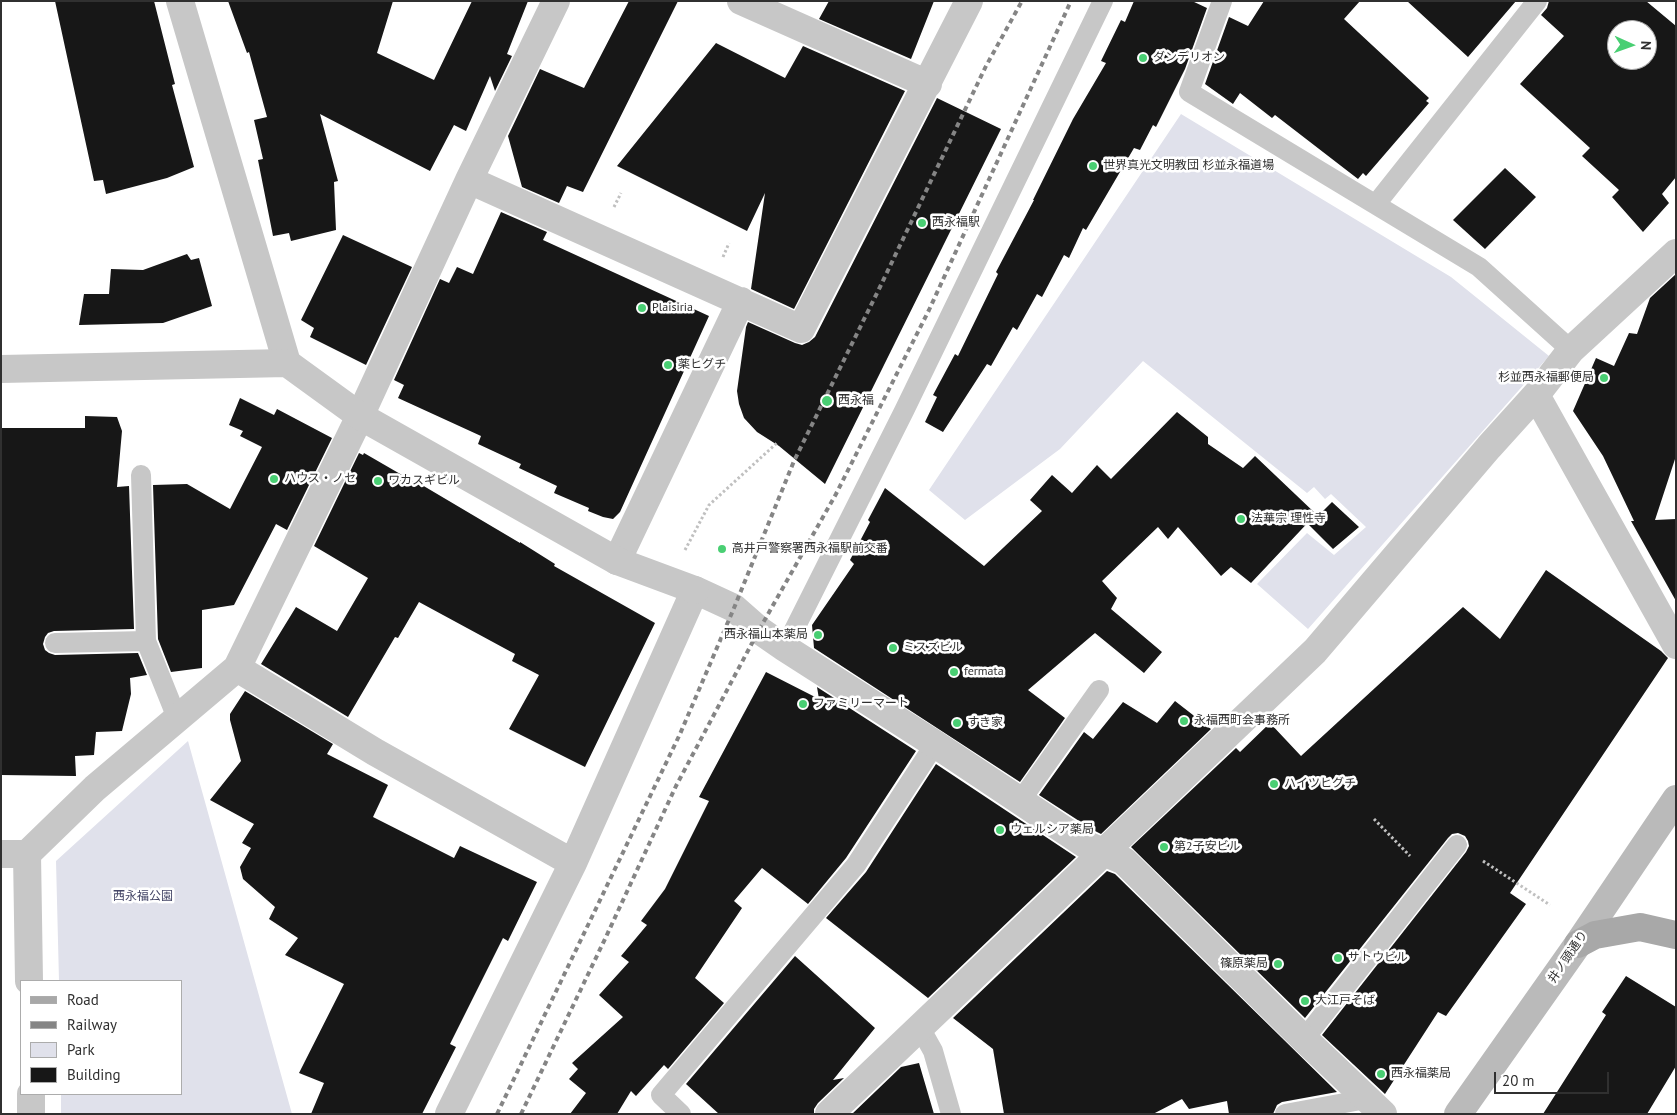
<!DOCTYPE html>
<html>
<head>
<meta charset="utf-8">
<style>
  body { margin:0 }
  #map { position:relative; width:1677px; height:1115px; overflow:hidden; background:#fff; font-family:"PT Sans",sans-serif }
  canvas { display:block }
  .frame { position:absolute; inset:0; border:2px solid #303030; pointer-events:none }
  .legend { position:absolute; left:20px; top:980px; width:162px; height:115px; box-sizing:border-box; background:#fff; border:1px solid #acacac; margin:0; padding:6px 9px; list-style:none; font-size:15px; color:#303030 }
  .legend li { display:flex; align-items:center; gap:10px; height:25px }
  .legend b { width:25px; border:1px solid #acacac }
  .north { position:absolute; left:1607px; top:20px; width:50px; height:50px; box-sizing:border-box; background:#fff; border:1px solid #acacac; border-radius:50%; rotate:92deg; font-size:14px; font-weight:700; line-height:20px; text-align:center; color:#303030 }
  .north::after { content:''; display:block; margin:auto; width:18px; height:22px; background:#49cf73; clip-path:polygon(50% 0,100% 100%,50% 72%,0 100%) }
  .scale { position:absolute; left:1494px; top:1072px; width:115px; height:22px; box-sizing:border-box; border:2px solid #303030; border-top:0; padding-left:6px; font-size:15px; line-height:18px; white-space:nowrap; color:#303030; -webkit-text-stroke:4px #fff; paint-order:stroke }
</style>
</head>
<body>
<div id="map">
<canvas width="1677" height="1115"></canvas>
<div class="frame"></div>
<ul class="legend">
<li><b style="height:6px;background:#a8a8a8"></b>Road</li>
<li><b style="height:6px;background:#858585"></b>Railway</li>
<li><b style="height:14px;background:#e0e1eb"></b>Park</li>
<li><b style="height:14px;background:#171717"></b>Building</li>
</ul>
<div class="north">N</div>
<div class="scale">20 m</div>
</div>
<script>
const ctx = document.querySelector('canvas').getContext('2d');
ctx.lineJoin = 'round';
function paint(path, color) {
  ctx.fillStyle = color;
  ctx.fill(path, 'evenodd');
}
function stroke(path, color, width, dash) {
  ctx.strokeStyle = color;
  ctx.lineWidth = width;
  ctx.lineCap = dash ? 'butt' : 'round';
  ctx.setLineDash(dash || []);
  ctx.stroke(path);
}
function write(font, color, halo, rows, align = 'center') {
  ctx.font = font + ' "PT Sans","Noto Sans JP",sans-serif';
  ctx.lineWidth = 5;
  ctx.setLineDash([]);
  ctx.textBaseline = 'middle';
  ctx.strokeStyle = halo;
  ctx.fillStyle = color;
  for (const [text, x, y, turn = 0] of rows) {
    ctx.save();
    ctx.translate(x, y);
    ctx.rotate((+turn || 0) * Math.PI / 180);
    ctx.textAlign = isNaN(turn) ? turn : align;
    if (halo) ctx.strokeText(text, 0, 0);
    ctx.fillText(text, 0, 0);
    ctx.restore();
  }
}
paint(new Path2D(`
  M1181,114l270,163 98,79 -241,273 -51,-45 50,-51 27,22 32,-28 -35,-33 -6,5 -11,-12 -7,6 -164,-132 -83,88 -95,71 -36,-30z
  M188,741l104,373h-231v-20h120v-113h-122l-3,-120z`), '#e0e1eb');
paint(new Path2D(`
  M55,1h99l21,83 -3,1 22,82 -27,11 -61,16 -3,-14 -9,1z
  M228,1h165l-16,52 57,27 38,-79h56l-21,53 5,2 -17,35 -5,-15 -24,55 -12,-6 -24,46 -110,-57 18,67 -4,1 2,48 -45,11 -2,-8 -16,3 -15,-76 5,-1 -9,-39 13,-3 -18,-65 -2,1z
  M629,1h49l-95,191 -16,-6 -8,17 -37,-16 -14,-51 32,-67 44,19z
  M829,1h105l-23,58 -92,-40z
  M1134,1h58l15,7 -22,61 -29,58 -3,-2 -13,25 -6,-2 -48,82 -3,-2 -14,30 -5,-3 -22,42 -5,-3 -20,36 -4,-3 -22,39 -4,-2 -44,68 -18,-10 12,-25 -4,-2 22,-41 3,2 40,-82 -2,-2 38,-72h-1l40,-81 33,-56 -5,-2 20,-41 4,2z
  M1264,1h96l-16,18 85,79 -3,3 3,2 -63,73 -3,-3 -5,6 -83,-64 -3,3 -32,-25 -7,11 -28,-20 24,-67 19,9z
  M1407,1h109l-48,56z
  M1549,1h97l30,25v151l-14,17 7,9 -26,29 -31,-35 7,-7 -37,-34 8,-8 -70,-64 44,-48 -23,-21 6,-7zM1617,30h30v30h-30z
  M716,43l69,35 18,-32 102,45 -111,218 -43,-20 14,-96 -18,38 -130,-65z
  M937,98l64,31 -176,355 -46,-38 -22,-14 -13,-14 -5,-14 -2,-13 9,-64 2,-5 47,21 7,2 7,-3 6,-5z
  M1505,168l31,29 -51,52 -32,-29z
  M501,212l46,20 -4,8 166,76 -89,196 -7,7 -10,-2 -15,-6 1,-3 -35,-15 3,-7 -38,-18 2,-4 -43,-20 3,-8 -83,-38 6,-13 -10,-5 46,-101 9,4 8,-16 16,7z
  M343,235l69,32 -46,98 -56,-28 4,-9 -13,-8z
  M187,254l4,6 8,-2 13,48 -49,17 -84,2 5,-31h25l2,-25 32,1z
  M1676,274v182l-21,64 21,-1v82l-45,-80h3l-31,-65 -30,-45 23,-53 18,8 15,-33 8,1 13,-36z
  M240,398l34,17 3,-6 55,29 -45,92 -11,-6 -42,81 -32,5v58l-31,4 -13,-33 -5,-154 34,-1 43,25 32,-62 -22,-11 3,-5 -14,-6z
  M1177,412l31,25v7l35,24 12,-12 61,58 -65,69 -20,-16 -10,9 -43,-49 -10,12 -10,-12 -56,54 15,17 -6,11 51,43 -18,21 -49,-40 -67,57 37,28 -45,64 -206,-134 -2,-23 42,-61 -4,-4 20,-38 -2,-2 17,-32 99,78 58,-55 -12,-11 22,-25 20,18 25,-28 14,14z
  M85,416l32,1 5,14 -5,56 12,-1 5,143 -80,2 -6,2 -3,4 -2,7 2,6 4,3 6,2 83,-2 9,22 -17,3 1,16 -9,37 -26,1 -2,23 -19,1 1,20 -75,-1v-347h84z
  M359,453l4,2 1,-2 57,33 1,-1 98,58v-1l35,22 -1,2 101,57 -70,144 -76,-38 30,-54 -27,-14 3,-7 -96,-52 -21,36 -3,-1 -47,80 -87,-53 35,-57 41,24 31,-53 -54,-32z
  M1332,502l27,25 -26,22 -24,-24z
  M1546,570l115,81 7,7 -158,235 16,11 -80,112 -8,-4 -53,82 -63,-59 144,-183 3,-6 -1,-5 -3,-5 -7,-3 -6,1 -4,4 -143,180 -174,-171 105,-99 4,4 30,-29 31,33 162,-149 37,32z
  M766,672l53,27 -2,-12 99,64 -70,107 -38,46 -46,-36 -28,33 8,7 -47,70 29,25 -56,66 -4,-4 -28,31 -5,-5 -14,23h-47l16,-21 -17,-14 9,-10 -6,-6 51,-46 -24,-22 30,-33 -8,-6 26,-31 -6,-4 24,-32 44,-88 -10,-4z
  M245,691l88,53 -6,10 61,31 -15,32 81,41 6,-12 77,36 -29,59 -5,-3 -53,106 6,3 -34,67h-111l13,-31 -25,-10 45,-89 -59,-29 13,-17 -29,-19 6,-12 -32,-28 -3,-12 11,-19 -9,-5 12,-19 -44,-24 31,-39 -11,-41v-6z
  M1175,701l36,28 -110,105 -8,-4 -54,-35 45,-63 9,7 30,-37 34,21z
  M936,764l140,93 -148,141 -102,-80 40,-46z
  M1107,871l8,3 222,218 -55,10 -5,3 -4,9h-44l-2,-13 -38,8 -7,-10 -29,15h-149l-11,-65 -40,-31z
  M795,956l80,72 -42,52 11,-2 -26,25 -4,6v5h-95l-33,-30z
  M1626,976l50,31v59l-29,48h-104l63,-99 -4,-3z
  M919,1063l15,51h-82l49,-47z`), '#171717');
stroke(new Path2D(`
  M614,207l7,-14
  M723,257l6,-14
  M685,550l24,-45 69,-63
  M1374,819l36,37
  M1483,861l67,44`), '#c0c0c0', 3, [2.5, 2.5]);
stroke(new Path2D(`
  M1222,1l-33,91 290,175 92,83
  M1376,204l161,-203
  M141,475l5,166
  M55,643l91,-2 31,77
  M785,648l119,-237 199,-410
  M1021,800l78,-110
  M919,1026l14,25 18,63
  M1304,1039l153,-194
  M681,1114l-20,-19 195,-230 79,-121
  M1285,1114l81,-15`), '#c7c7c7', 20);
stroke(new Path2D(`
  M180,1l107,362
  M741,1l187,83
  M469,180l332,149 168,-328
  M1536,395l140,250
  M617,561l124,-260
  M237,668l138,84 198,111
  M1,854h26l68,-66 142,-120 123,-252 109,-236 87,-179
  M27,854l2,127
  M31,1094v20
  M449,1114l124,-251 122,-273 39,18 25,22 26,18 150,96 150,100 39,17 180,178 79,75
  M829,1114l486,-463 174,-204 47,-52 35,-45 105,-97`), '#c7c7c7', 28);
stroke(new Path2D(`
  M1,369l286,-6 73,53 257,145 78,29`), '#c7c7c7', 28);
stroke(new Path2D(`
  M1458,1114l120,-170 98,-145`), '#bababa', 28);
stroke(new Path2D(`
  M1578,944l17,-9 45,-8 36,8`), '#a8a8a8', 28);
stroke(new Path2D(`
  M497,1114l183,-380 54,-126 60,-147 86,-174 106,-221 36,-65
  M521,1114l84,-175 71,-153 83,-156 77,-136 93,-184 142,-309`), '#858585', 4, [5, 4]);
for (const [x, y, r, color] of [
  [1143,58,5,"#49cf73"],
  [1093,166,5,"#49cf73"],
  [922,223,5,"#49cf73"],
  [642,308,5,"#49cf73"],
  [668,365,5,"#49cf73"],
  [1604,378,5,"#49cf73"],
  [827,401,6,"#49cf73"],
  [274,479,5,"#49cf73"],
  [378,481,5,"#49cf73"],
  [1241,519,5,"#49cf73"],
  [722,549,5,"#49cf73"],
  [818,635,5,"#49cf73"],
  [893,648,5,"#49cf73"],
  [954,672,5,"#49cf73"],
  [803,704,5,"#49cf73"],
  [1184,721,5,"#49cf73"],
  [957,723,5,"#49cf73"],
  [1274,784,5,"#49cf73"],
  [1000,830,5,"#49cf73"],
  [1164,847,5,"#49cf73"],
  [1338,958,5,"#49cf73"],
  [1278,964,5,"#49cf73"],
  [1305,1001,5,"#49cf73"],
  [1381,1074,5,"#49cf73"]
]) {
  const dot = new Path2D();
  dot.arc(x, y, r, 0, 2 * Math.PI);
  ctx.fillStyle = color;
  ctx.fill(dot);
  stroke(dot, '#fff', 2);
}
write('12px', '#303030', '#fff', [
  ["ダンデリオン",1153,58],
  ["世界真光文明教団 杉並永福道場",1103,166],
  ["西永福駅",932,223],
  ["Plaisiria",652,308],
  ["薬ヒグチ",678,365],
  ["杉並西永福郵便局",1594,378,"right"],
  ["西永福",838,401],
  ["ハウス・ノセ",284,479],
  ["ワカスギビル",388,481],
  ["法華宗 理性寺",1251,519],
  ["高井戸警察署西永福駅前交番",732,549],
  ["西永福山本薬局",808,635,"right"],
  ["ミスズビル",903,648],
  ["fermata",964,672],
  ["ファミリーマート",813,704],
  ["永福西町会事務所",1194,721],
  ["すき家",967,723],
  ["ハイツヒグチ",1284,784],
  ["ウェルシア薬局",1010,830],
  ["第2子安ビル",1174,847],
  ["サトウビル",1348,958],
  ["篠原薬局",1268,964,"right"],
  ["大江戸そば",1315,1001],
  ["西永福薬局",1391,1074]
], 'left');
write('12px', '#434566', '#fff', [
  ["西永福公園",143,897]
]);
write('12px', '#303030', '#fff', [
  ["井ノ頭通り",1568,957,-56]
]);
</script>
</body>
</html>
